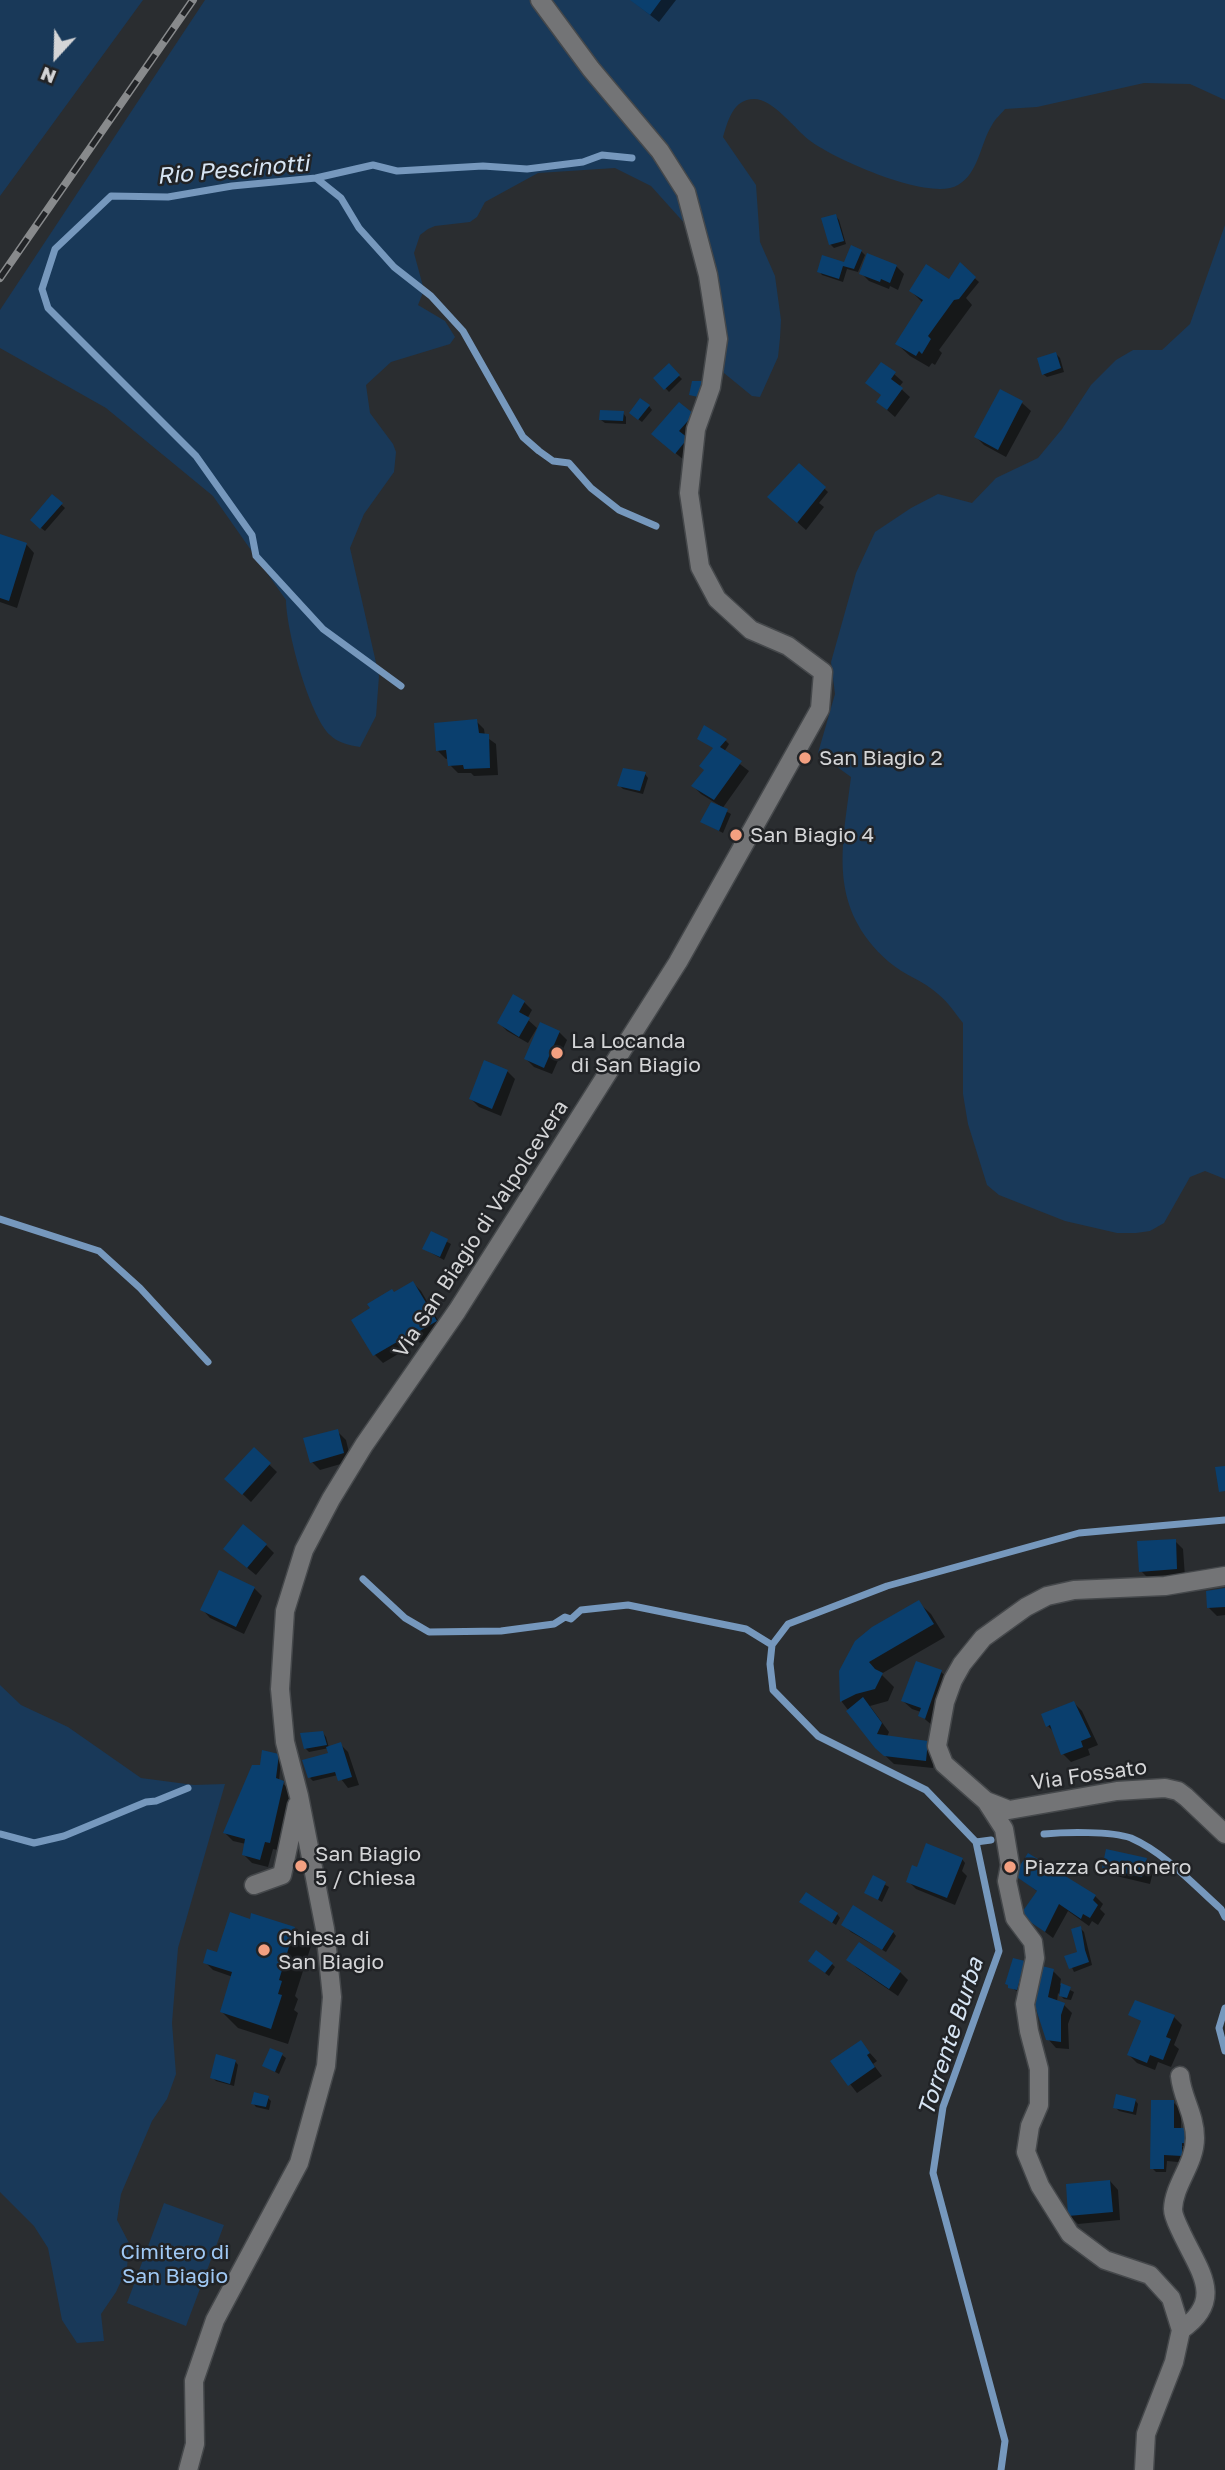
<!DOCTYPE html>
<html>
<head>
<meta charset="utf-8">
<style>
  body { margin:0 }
  #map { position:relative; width:1225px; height:2470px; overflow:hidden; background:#2a2d30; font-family:"Golos Text",sans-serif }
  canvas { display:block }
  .north { position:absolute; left:21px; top:21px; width:70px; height:70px; -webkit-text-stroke:5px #212326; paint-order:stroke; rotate:202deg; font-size:19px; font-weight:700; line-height:28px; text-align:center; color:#d4d5d7 }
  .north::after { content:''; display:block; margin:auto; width:24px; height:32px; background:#d4d5d7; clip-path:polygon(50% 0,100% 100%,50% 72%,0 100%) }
</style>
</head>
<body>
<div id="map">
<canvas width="1225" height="2470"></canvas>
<div class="north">N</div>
</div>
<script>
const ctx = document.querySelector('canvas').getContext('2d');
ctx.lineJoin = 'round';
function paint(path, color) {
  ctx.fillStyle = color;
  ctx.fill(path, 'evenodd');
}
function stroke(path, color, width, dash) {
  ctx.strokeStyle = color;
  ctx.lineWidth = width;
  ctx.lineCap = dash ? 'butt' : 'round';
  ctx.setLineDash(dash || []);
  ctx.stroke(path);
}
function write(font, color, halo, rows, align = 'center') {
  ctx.font = font + ' "Golos Text",sans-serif';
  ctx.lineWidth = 5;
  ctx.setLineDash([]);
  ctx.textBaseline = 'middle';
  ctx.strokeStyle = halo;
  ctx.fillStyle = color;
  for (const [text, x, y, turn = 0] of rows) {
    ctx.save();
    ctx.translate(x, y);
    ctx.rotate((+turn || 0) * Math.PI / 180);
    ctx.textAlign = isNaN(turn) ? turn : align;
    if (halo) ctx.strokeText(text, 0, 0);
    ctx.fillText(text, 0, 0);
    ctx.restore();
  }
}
paint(new Path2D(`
  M0,0h143l-143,196z
  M205,0h1020v100l-35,-16 -46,-1 -107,24 -32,2c-4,5 -10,10 -13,16 -12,19 -13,48 -34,60 -28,17 -124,-26 -149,-45 -14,-11 -36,-41 -55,-41 -21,0 -26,22 -31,38l33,48 4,57 15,34 6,44 -1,18 -2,19 -18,40 -8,-1 -28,-23 -2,-62 -9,-56 -62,-69 -36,-18 -77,5 -53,29 -8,15 -7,5 -35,4 -7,3 -8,6 -6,18 10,37 -6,15 27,16 10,16 -5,7 -59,18 -25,23 4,28 23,31 3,8 -2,20 -30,42 -14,34 29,128 -3,40 -16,31c-11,-2 -22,-4 -30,-12 -21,-20 -44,-106 -44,-135l-73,-104 -107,-88 -106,-60v-38z
  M1225,225v954l-20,-8 -15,6 -26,46 -14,8 -14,2h-19l-52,-12 -66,-26 -12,-10 -19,-61 -5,-30v-71c-8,-10 -15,-21 -25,-29 -14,-13 -34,-19 -49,-32 -62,-55 -47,-113 -38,-185l-33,-24 17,-59 -4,-32 25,-89 19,-41 36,-24 27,-14 34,9 24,-25 42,-20 24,-29 29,-44 25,-25 17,-10h29l28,-26z
  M0,1685l21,20 47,22 73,51 53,7 31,-1 -47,164 -6,75 4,51 -9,25 -15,22 -31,73 -4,26 12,23 -2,25 -11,24 -15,22 3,27 -27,2 -15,-23 -14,-72 -14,-22 -34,-34z
  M164,2203l60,22 -38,101 -59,-23z`), '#193959');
paint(new Path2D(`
  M631,0h45l-17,22z
  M836,216l3,4 7,24 -12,4 -4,-4z
  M861,251l4,4 -7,17 -11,-3 -4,13 -21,-7 -3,-4 27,-6z
  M960,265l19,17 -13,16 6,7 -33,45 3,3 -7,12 -3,-2 -3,4 -19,-11 -13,-12 26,-41 -12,-12 40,-9z
  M896,266l8,8 -6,16 -8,-4 -1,3 -20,-8 -8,-8z
  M1056,354l4,4 4,14 -17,5 -4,-3z
  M669,366l13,13 -13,13 -13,-14z
  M894,374l9,8 -4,5 11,10 -15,20 -17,-15 5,-6 -16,-13z
  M1001,391l21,12 9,8 -25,46 -22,-12 -8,-8z
  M649,406l3,4 -10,12 -8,-6z
  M623,413l3,4v7l-21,-1 -4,-3z
  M693,415l-9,45 -22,-18z
  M800,465l28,27 -9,11 5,4 -18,23 -28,-25z
  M52,496l13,12 -20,23 -9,-7z
  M0,536l26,8 8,9 -17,55 -17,-6z
  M476,721l8,8 1,7 11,8 2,31 -24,1 -3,-3h-13l-8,-8 -1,-7 -3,1 -8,-8z
  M705,727l21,14 3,3 -5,8 25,19 -27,38 9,5 -8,19 -21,-11 20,-15 -21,-13 -8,-8 13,-17 9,-20z
  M645,774l3,4 -5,16 -20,-5 -4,-4z
  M524,1002l8,8 -5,9 10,9 -9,15 -21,-12 -8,-8z
  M559,1032l8,8 -15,34 -18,-7 -8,-8z
  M507,1071l8,8 -14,37 -22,-9 -8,-8z
  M431,1233l20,11 -7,16 -20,-11z
  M413,1283l8,8 22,38 -23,14 -9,-9 4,10 -32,19 -8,-8 -21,-35z
  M337,1431l9,9 5,21 -31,9 -8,-8z
  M254,1450l23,22 -26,30 -24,-23z
  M1175,1541l8,8 2,28 -36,2 -8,-8z
  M266,1545l8,8 -18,22 -22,-18z
  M254,1588l8,8 -18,38 -34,-16 -8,-9z
  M1225,1590v25l-8,1 -8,-8z
  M918,1602l13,12 14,23 -64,37 13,13 -6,14 -18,5 19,26 -2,5 40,5 8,8 -2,18 -39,-4 -18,-17 -34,-45 -1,-31z
  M941,1672l9,8 -17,46 -13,-11 1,-3 -9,-3 -9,-8z
  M1074,1703l8,8 16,34 -10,4 2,6 -19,7 -8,-8 -8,-21 -7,-7z
  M323,1733l3,4 3,11 11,-4 8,8 11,33 -11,3 -10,-13 -25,6 -3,-3 23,-17 -4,-13 -20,4 -4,-4z
  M278,1756l3,3 -2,22 12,9 -13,60 -5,-1 -5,18 -16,-4 -8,-8 2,-11 -13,-3 -8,-8 36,-66z
  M962,1859l3,4 -3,8 5,5 -12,29 -39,-16 -8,-8 10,-12z
  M1146,1860l8,8 -4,16 -38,-9 -8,-8z
  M1016,1875l79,21 8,8 -3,5 5,5 -7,11 -6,-4 -3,5 -21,-15 -15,27 -30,-23 15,-23z
  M873,1878l16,9 -7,15 -16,-9z
  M805,1905l32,9 3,4 -4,7z
  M251,1921l43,8 17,17 -16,50 3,3 -4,11 4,3 -10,31 -50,-16 -16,-16 11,-35 -20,-7 -8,-8 13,-8z
  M843,1924l50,8 3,4 -10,16 -35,-20z
  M1080,1928l4,4 8,33 -18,7 -7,-15 12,-4z
  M859,1944l41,28 8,8 -10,16 -41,-28 -8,-8z
  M1024,1963l4,4 -8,26 -10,-6z
  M813,1964h19l3,3 -6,9z
  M1053,1971l8,8 -1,6 14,7 -3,8 -7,-1 -6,-6 -1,9 7,3 8,8 -4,11 1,25 -13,-1 -8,-9 -8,-24 -7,-7z
  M1130,2015l44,2 8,8 -8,20 5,4 -8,18 -13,-5 -3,8 -18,-7 -8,-8 14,-33z
  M860,2042l17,19 -4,3 9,12 -25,17 -24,-31z
  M282,2055l4,3 -7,16 -15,-8z
  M235,2061l3,4 -4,21 -18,-5 -4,-4z
  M268,2098l3,3 -2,9 -13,-3 -3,-4z
  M1135,2100l3,4 -2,11 -17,-4 -4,-4z
  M1173,2102l8,8v20l10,16h-9l7,7v10l-22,-2 -1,11h-10l-4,-4z
  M1110,2181l8,9 2,30 -42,4 -8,-8z`), '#0007');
stroke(new Path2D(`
  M316,178l57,-13 24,6 86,-5 44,3 56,-7 19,-7 30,3
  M401,686l-78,-57 -67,-73 -4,-21 -56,-79 -148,-148 -6,-19 13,-40 56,-53 57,1 64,-11 84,-8 25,20 18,30 35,39 37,29 32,35 60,106 16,14 14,10 16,2 22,25 28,22 37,16
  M0,1219l99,32 41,37 68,74
  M363,1579l42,39 24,14 72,-1 53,-7 11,-7 6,2 10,-9 47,-5 118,24 26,16
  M0,1834l34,9 30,-7 82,-34 10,-1 32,-13
  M1044,1834c21,-2 67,-3 87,4 34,15 62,46 90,71l4,8
  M976,1842l15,-2
  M1225,2008l-6,20 6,23
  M1001,2470l4,-29 -72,-268 10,-66 56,-156 -23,-109 -50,-52 -108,-54 -45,-46 -3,-26 2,-19 16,-21 99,-38 192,-53 146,-13`), '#7698bd', 7);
paint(new Path2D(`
  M630,0h31l-11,15z
  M836,214l8,27 -15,4 -8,-27z
  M851,245l11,5 -8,19 -11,-3 -4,13 -22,-7 5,-17 22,7z
  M867,253l30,12 -7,18 -9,-4 -1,3 -21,-8z
  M960,262l16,15 -17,22 -5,1 -26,36 3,3 -9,15 -3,-3 -3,5 -21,-12 28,-44 -14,-9 17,-27 23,15z
  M1056,352l5,16 -19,7 -5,-17z
  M881,362l15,10 -5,7 12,9 -16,22 -11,-8 5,-7 -16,-12z
  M669,363l11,12 -16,15 -11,-12z
  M692,381h14l-3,17 -14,-3z
  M1000,389l23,12 -25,49 -24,-13z
  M640,398l10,7 -12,15 -9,-7z
  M679,402l15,12 -15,17 9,7 -13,16 -24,-20z
  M600,410l24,1 -1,10 -24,-1z
  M799,463l27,24 -29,36 -30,-26z
  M52,494l11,9 -23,26 -10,-9z
  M0,534l27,9 -18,58 -9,-3z
  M477,719l2,14 10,1 1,34 -26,1 -1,-4 -15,1 -2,-16 -10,1 -2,-28z
  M704,725l23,14 -7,8 22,14 -28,39 -23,-14 13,-16 -5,-4 14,-18 -16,-9z
  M623,768l23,4 -6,19 -23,-5z
  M711,802l17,7 -9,22 -19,-9z
  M513,994l12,7 -6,11 11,6 -11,19 -22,-14z
  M540,1022l20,9 -16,37 -20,-9z
  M484,1060l24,10 -16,39 -23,-10z
  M431,1231l17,8 -8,18 -18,-8z
  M413,1281l24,40 -26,15 2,4 -12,7 -4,-5 -24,14 -22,-36 19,-12 -3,-4 25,-15 2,3z
  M338,1429l6,24 -34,10 -7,-25z
  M254,1447l17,16 -29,32 -18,-16z
  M1225,1466v25l-6,1 -4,-25z
  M243,1524l24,20 -20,24 -24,-19z
  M1176,1539l1,30 -38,3 -2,-31z
  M219,1570l36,17 -19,40 -36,-17z
  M1225,1588v19l-18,1 -1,-17z
  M919,1600l15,24 -65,38 6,7 8,4 -8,16 -19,5 -16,8 -1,-31 16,-30 17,-14z
  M916,1661l26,9 -17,49 -7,-3 3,-8 -20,-7z
  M863,1697l19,26 -5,11 51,7 -2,20 -42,-5 -9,-8 -29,-37z
  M1074,1701l17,36 -10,4 2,6 -22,8 -11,-30 -4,2 -5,-13z
  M323,1731l4,14 -23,4 -4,-16z
  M341,1742l11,35 -14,4 -3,-9 -27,6 -6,-18 26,-7 -2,-6z
  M262,1750l17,4 -3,24 8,3 -14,62 -5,-1 -5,18 -18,-5 3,-16 -22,-6 29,-68h8z
  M926,1843l37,15 -16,40 -41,-16 6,-17 5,2z
  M1106,1849l41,9 -5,19 -40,-9z
  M1028,1853l68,42 -3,5 5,5 -8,13 -7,-4 -2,5 -22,-15 -14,28 -25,-17 17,-24 -23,-16z
  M873,1875l13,7 -8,18 -14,-7z
  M806,1892l32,21 -6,10 -33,-21z
  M853,1905l41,26 -12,19 -41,-25z
  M230,1912l20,7 1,-6 44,14 -16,53 3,1 -4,13 4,1 -11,34 -51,-17 12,-40 -29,-9 4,-14 10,3z
  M1081,1926l4,24 4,12 -20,7 -5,-13 13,-4 -6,-23z
  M859,1942l42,29 -12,18 -43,-29z
  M816,1950l17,13 -8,10 -17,-12z
  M1013,1958l12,3 -8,29 -9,-2v-3l-3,-1z
  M1042,1966l12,3 -6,28 17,6 -4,12v27l-15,-2 -10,-31h-5z
  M1061,1983l10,4 -4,11 -8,-2z
  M1135,2000l40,15 -9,22 5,2 -8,21 -13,-5 -3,8 -20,-8 14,-34 -13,-6z
  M861,2040l9,13 -3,2 8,12 -27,19 -18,-25z
  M270,2048l13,5 -8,19 -13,-6z
  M216,2054l20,6 -6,24 -20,-6z
  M254,2092l15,4 -3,11 -15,-3z
  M1116,2094l20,5 -3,13 -20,-4z
  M1151,2100h23v28h14v16l-6,-1v13l-18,-1v14h-14z
  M1110,2180l3,32 -45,4 -2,-32z`), '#0a3f6e');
const minor = new Path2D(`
  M986,1801l23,9 108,-19 48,-3 13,3 8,6 39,37
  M254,1885l28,-10 15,-70
  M1180,2076c2,22 15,38 15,62 0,26 -21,46 -22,71 0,8 6,18 9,25 18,38 43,66 -1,96
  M188,2470l7,-26 -1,-63 21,-61 84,-157 27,-97 6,-69 -7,-68 -26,-133 -14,-54 -5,-53 5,-78 19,-61 27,-51 33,-54 93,-134 221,-349 142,-253 3,-37 -35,-26 -37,-16 -34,-31 -17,-32 -11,-74 7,-64 15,-42 7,-48 -10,-64 -22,-83 -26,-41 -69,-82 -51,-69
  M1144,2470l2,-36 28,-72 7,-32 -10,-32 -21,-23 -45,-15 -35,-26 -30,-48 -14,-34 4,-26 9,-21v-36l-10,-38 -4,-27 10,-46 -2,-16 -18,-24 -8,-37 3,-16 -6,-36 -18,-28 -42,-37 -7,-18 8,-44 8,-22 9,-16 21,-26 43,-31 21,-11 27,-6 91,-4 60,-10`);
stroke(minor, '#45484b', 21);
stroke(minor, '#737476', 18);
const rail = new Path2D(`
  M0,278l193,-278`);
stroke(rail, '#888a8c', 8);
stroke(rail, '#212326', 5, [16]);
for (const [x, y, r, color] of [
  [805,758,7,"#f3a081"],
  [736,835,7,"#f3a081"],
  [557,1053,7,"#f3a081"],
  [301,1866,7,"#f3a081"],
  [1010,1867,7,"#f3a081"],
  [264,1950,7,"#f3a081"]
]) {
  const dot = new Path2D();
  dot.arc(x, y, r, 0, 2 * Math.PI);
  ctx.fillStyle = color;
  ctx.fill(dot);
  stroke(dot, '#212326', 2.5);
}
write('21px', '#d4d5d7', '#212326', [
  ["San Biagio 2",819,758],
  ["San Biagio 4",750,835],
  ["La Locanda",571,1041],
  ["di San Biagio",571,1065],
  ["San Biagio",315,1854],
  ["5 / Chiesa",315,1878],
  ["Piazza Canonero",1024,1867],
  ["Chiesa di",278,1938],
  ["San Biagio",278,1962]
], 'left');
write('21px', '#d4d5d7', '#212326', [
  ["Via San Biagio di Valpolcevera",481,1229,-57],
  ["Via Fossato",1089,1775,-8]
]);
write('21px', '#a0c9f5', '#212326', [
  ["Cimitero di",175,2252],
  ["San Biagio",175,2276]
]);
write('italic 23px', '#d7e5f4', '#212326', [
  ["Rio Pescinotti",233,170,-5],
  ["Torrente Burba",951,2037,-72]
]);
</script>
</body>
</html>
